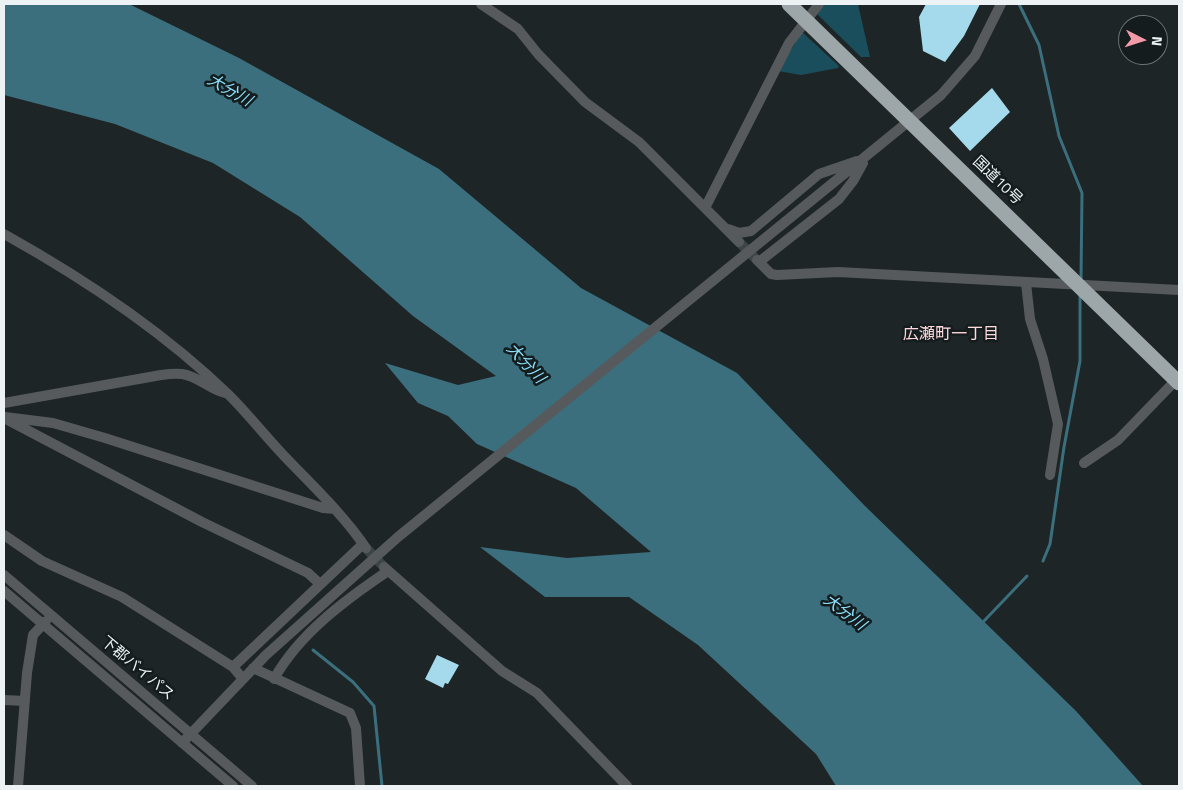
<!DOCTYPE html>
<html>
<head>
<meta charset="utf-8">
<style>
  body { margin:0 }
  #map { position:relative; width:1183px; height:790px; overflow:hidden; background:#1e2527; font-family:"Titillium Web",sans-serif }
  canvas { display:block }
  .frame { position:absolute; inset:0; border:5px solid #edf2f4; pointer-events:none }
  .north { position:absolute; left:1118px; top:15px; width:50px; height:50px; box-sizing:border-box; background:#141c1e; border:1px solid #6b7274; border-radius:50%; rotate:95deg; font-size:14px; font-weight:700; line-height:20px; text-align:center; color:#edf2f4 }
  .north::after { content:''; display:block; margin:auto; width:18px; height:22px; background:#f39aa8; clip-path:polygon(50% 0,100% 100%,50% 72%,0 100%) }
</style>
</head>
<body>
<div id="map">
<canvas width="1183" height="790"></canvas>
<div class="frame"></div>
<div class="north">N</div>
</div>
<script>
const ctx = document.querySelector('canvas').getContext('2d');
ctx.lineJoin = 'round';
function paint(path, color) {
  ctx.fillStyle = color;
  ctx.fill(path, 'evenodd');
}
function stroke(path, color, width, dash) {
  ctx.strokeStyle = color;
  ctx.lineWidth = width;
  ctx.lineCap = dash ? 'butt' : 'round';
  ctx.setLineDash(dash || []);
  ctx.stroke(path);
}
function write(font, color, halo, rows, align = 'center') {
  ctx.font = font + ' "Titillium Web","Noto Sans JP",sans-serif';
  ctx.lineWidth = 5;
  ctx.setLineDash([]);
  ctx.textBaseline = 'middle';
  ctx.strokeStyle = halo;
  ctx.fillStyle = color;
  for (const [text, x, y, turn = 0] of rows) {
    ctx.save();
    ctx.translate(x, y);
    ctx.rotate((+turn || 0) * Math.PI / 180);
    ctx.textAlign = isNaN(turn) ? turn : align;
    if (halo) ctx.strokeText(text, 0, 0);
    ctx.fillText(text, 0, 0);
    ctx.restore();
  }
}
paint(new Path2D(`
  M822,4h36l12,53h-9l-43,-42 -2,-3z
  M802,32l37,34 -1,2 -37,7 -23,-4z`), '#1b4e5c');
paint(new Path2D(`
  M4,4h125l110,54 200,111 142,119 156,85 128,133 211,205 67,75h-307l-20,-32 -118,-109 -69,-48h-84l-65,-50 87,11 84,-6 -75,-64 -99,-44 -29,-28 -30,-13 -33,-40 73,22 38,-9 -83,-60 -113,-99 -87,-54 -98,-39 -111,-29z`), '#3b6f7e');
stroke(new Path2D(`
  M1019,4l20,41 20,91 23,57 -1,86
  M1043,561l7,-17 14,-97 16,-86v-68
  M984,621l43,-45
  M313,650l40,32 21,24 8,80`), '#3b6f7e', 3);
paint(new Path2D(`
  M926,4h54l-16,32 -19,26 -22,-11 -4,-34z
  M992,88l18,24 -40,39 -21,-23z
  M437,655l22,10 -11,19 -3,-1 -2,5 -18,-9z`), '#a4daeb');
stroke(new Path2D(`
  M739,242l18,18
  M366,548l18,19`), '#3d4446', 10, [10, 5]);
stroke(new Path2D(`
  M481,4l37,25 20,25 47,48 54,40 100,100
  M705,208l84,-165 30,-39
  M728,229l11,4 12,-2 68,-57 38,-13
  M4,234c79,44 160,98 225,161 22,22 40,46 62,68 26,27 54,54 75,85
  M757,260l14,14 6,1 61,-3 341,18
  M759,262l80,-63 14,-18 10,-18
  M1026,283l4,36 13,40 15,65 -8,51
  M4,403l157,-28c7,-1 14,-2 21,-1 16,2 27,15 43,19
  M5,417l48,6 52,15 218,70 12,1
  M4,418l198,104 106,51 12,11
  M1084,463l34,-23 58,-60
  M4,535l38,26 80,36 111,70
  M384,567l118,104 35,22 90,93
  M4,575l248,211
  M4,591l229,195
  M253,668l97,45 6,15 4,58
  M243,679l-10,-12 130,-123
  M274,679c25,-45 71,-79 114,-108
  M4,700l21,1
  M182,743l84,-88 132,-118 543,-442 34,-39 26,-52
  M18,786l9,-113 6,-38 13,-14`), '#575a5c', 10);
stroke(new Path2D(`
  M789,4l390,379`), '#9da6a9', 15);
write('15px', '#edf2f4', '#141c1e', [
  ["国道10号",997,181,44],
  ["下郡バイパス",137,669,40]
]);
write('italic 16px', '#89def9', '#141c1e', [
  ["大分川",229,91,30],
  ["大分川",525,364,47],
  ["大分川",844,613,37]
]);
write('16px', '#fedade', '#141c1e', [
  ["広瀬町一丁目",951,335]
]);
</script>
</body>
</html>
